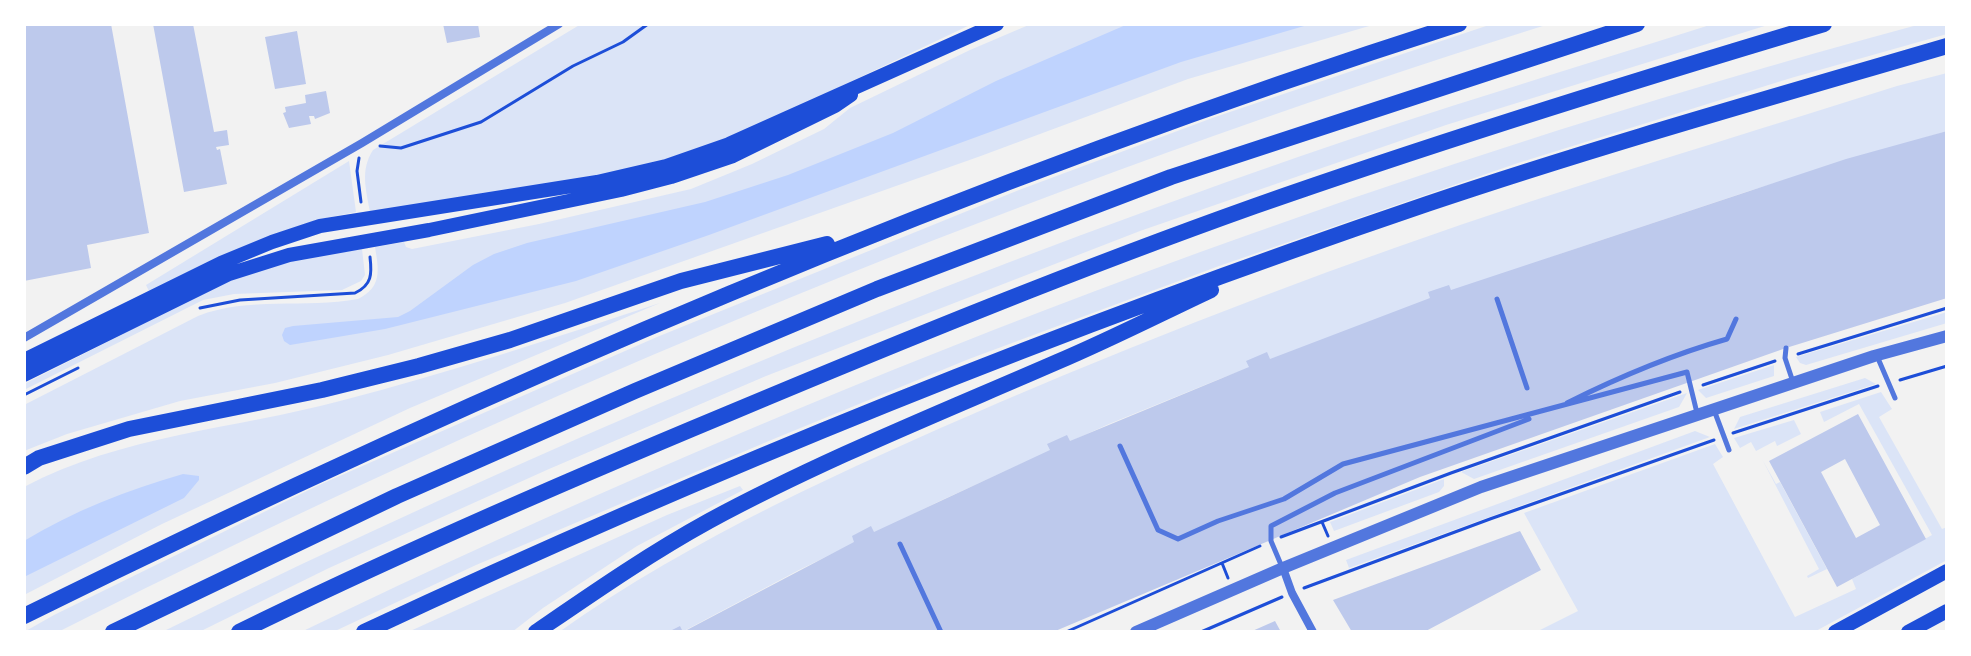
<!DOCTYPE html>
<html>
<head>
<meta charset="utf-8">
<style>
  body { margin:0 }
  #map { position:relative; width:1971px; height:656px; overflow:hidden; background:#f2f2f2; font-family:Karla,sans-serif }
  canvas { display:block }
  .frame { position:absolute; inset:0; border:26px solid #fff; pointer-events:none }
</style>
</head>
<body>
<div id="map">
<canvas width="1971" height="656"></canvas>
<div class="frame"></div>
</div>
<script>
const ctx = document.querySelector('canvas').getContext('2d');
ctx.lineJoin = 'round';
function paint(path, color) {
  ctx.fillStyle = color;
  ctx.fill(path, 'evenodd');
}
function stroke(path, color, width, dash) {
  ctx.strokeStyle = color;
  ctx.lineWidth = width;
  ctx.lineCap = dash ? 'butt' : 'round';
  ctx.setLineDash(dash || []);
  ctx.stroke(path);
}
paint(new Path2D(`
  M581,24h391l-221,105 -61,24 -69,18 -87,17 -164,24c-4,-23 -10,-42 3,-62z
  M1031,24h345l-188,55 -210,78 -413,146 -177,52 -113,28 -95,18 -113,33 -43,17v-46l174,-89c51,-20 107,-7 160,-17 24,-12 21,-28 17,-52l29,-5 2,5 6,2 127,-25 152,-35 61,-25 72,-35 26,-21 120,-58z
  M1492,24h57c-512,160 -1012,366 -1491,608h-34l30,-17 265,-130 338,-148 362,-147 196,-73z
  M1713,24h58l-325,101 -306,106 -374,145 -217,93 -220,99 -130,64h-37c368,-182 748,-340 1136,-475 137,-47 276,-89 415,-133z
  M1921,24h26v10l-156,44 -273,85 -299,103 -250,93 -193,79 -300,127 -143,67h-32c519,-250 1063,-458 1620,-608z
  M1947,73v58l-198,60 -189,63 -338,124 -113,46 -167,76 -143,70 -117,62h-123c136,-96 287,-163 439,-229 173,-74 351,-142 531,-201 122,-40 245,-77 368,-116z
  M349,161l7,51 -40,8 -167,71 -3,-6z
  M362,249l3,26 -4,6 -19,9 -108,4 -31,6 -179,90v-6l216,-109 40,-13z
  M660,303l-250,105 -248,116 -138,71v-108c98,-52 211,-58 316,-86 108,-28 214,-63 320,-98z
  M1947,312v11l-141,42 -6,-2 -4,-6z
  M1774,365v11l-68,22 -8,-8z
  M1865,378l11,6 -142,45 6,-12z
  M1881,392l11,17 -13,8 63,112 5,-2v33l-133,72h-278l42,-21 -54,-98 191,-69 8,13 -10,7 82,153 61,-28 -4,-10 80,-44 -73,-131 -35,18 -4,-10z
  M1687,393l-8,14 -205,72 -13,-7z
  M1794,420l7,14 -24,12 -2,-5 -19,10 -5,-9 -11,6 -6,-10z
  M1695,431l15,6 -361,131 -3,-8z
  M1762,459l14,25 4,-2 47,87 -19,9 -1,-2 12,-7z
  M1444,479v7l-5,6 -105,39 -4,-9z
  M740,486l3,4 -106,56 -94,62 -31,24h-104l259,-117z`), '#dbe4f7');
paint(new Path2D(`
  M1128,24h183l-130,38 -472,173 -133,46 -191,48 -95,16 -6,-4 -2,-6 3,-7 8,-2 105,-9 12,-6 63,-46 21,-11 33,-11 178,-41 83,-27 105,-42 103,-52z
  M183,474l16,2v4l-15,18 -160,79v-36c49,-30 104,-51 159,-67z`), '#bfd3fe');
paint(new Path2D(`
  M24,24h87l38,209 -62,12 4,23 -67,13z
  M153,24h40l21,108 13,-2 2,15 -13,2 1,3 3,-1 7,35 -43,8z
  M443,24h35l2,13 -33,6z
  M297,31l9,53 -31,5 -10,-52z
  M326,91l4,22 -15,6 -1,-3h-5l2,8 -22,4 -6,-15 3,-1 -1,-5 21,-4 -1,-8z
  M1947,131v167l-161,50 -366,129 -367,155h-385l12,-6 3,6 171,-90 -2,-6 19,-10 3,6 176,-82 -3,-6 20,-9 3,6 179,-74 -3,-6 21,-9 3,7 160,-61 -2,-6 21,-7 2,5 395,-131z
  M1858,414l68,125 -89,48 -68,-126zM1845,459l35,66 -24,13 -35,-66z
  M1520,531l21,39 -117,62h-72l-19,-32z
  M1275,621l6,11h-31z`), '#bdc9ec');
stroke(new Path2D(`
  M380,146l21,2 80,-26 92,-56 50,-24 25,-18
  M359,158l-2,13 4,31
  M200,308l40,-8 115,-7c17,-8 17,-19 15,-36
  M1798,354l149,-46
  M1900,380l47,-14
  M1703,385l72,-24
  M24,395l54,-27
  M1733,433l145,-47
  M1322,522l6,14
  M1281,537l170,-64 229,-81
  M1222,563l6,15
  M1304,588l186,-69 224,-79
  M1066,632l194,-86
  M1201,632l81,-35`), '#1d4ed8', 3);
stroke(new Path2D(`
  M1497,299l30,89
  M1786,348l-1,10 8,24
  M1877,356l18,42
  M1567,403c52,-26 104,-48 160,-64l9,-20
  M1714,410l15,40
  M1120,446l38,84 20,9 40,-18 66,-22 59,-35 344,-92 10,41
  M900,544l41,88
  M1282,567l-11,-26v-15l64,-33 194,-74`), '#5277de', 5);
stroke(new Path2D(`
  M24,338l338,-195 197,-119
  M1283,568l9,25 21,39`), '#5277de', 8);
stroke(new Path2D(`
  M1136,632l147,-64 198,-81 393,-131 73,-20`), '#5277de', 12);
stroke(new Path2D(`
  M24,360l197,-97 51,-21 48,-16 277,-44 69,-16 63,-22 268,-120
  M24,375l205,-101 60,-19 140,-25 192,-40 50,-13 62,-21 102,-50 16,-11
  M1835,632l112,-61
  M1908,632l39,-21`), '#1d4ed8', 14);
stroke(new Path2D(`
  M24,467l15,-9 90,-29 193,-39 97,-24 91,-26 171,-59 146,-37
  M24,616c464,-229 941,-434 1435,-592
  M113,632l284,-136 238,-105 242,-102 294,-112 466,-153
  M239,632c161,-79 325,-150 491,-219 174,-73 348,-144 525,-207 188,-66 378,-125 569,-182
  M364,632c346,-162 701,-305 1063,-428 172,-58 346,-107 520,-158
  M536,632c57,-39 113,-78 173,-111 113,-61 231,-108 348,-159 52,-22 103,-48 154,-72`), '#1d4ed8', 16);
</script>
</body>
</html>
